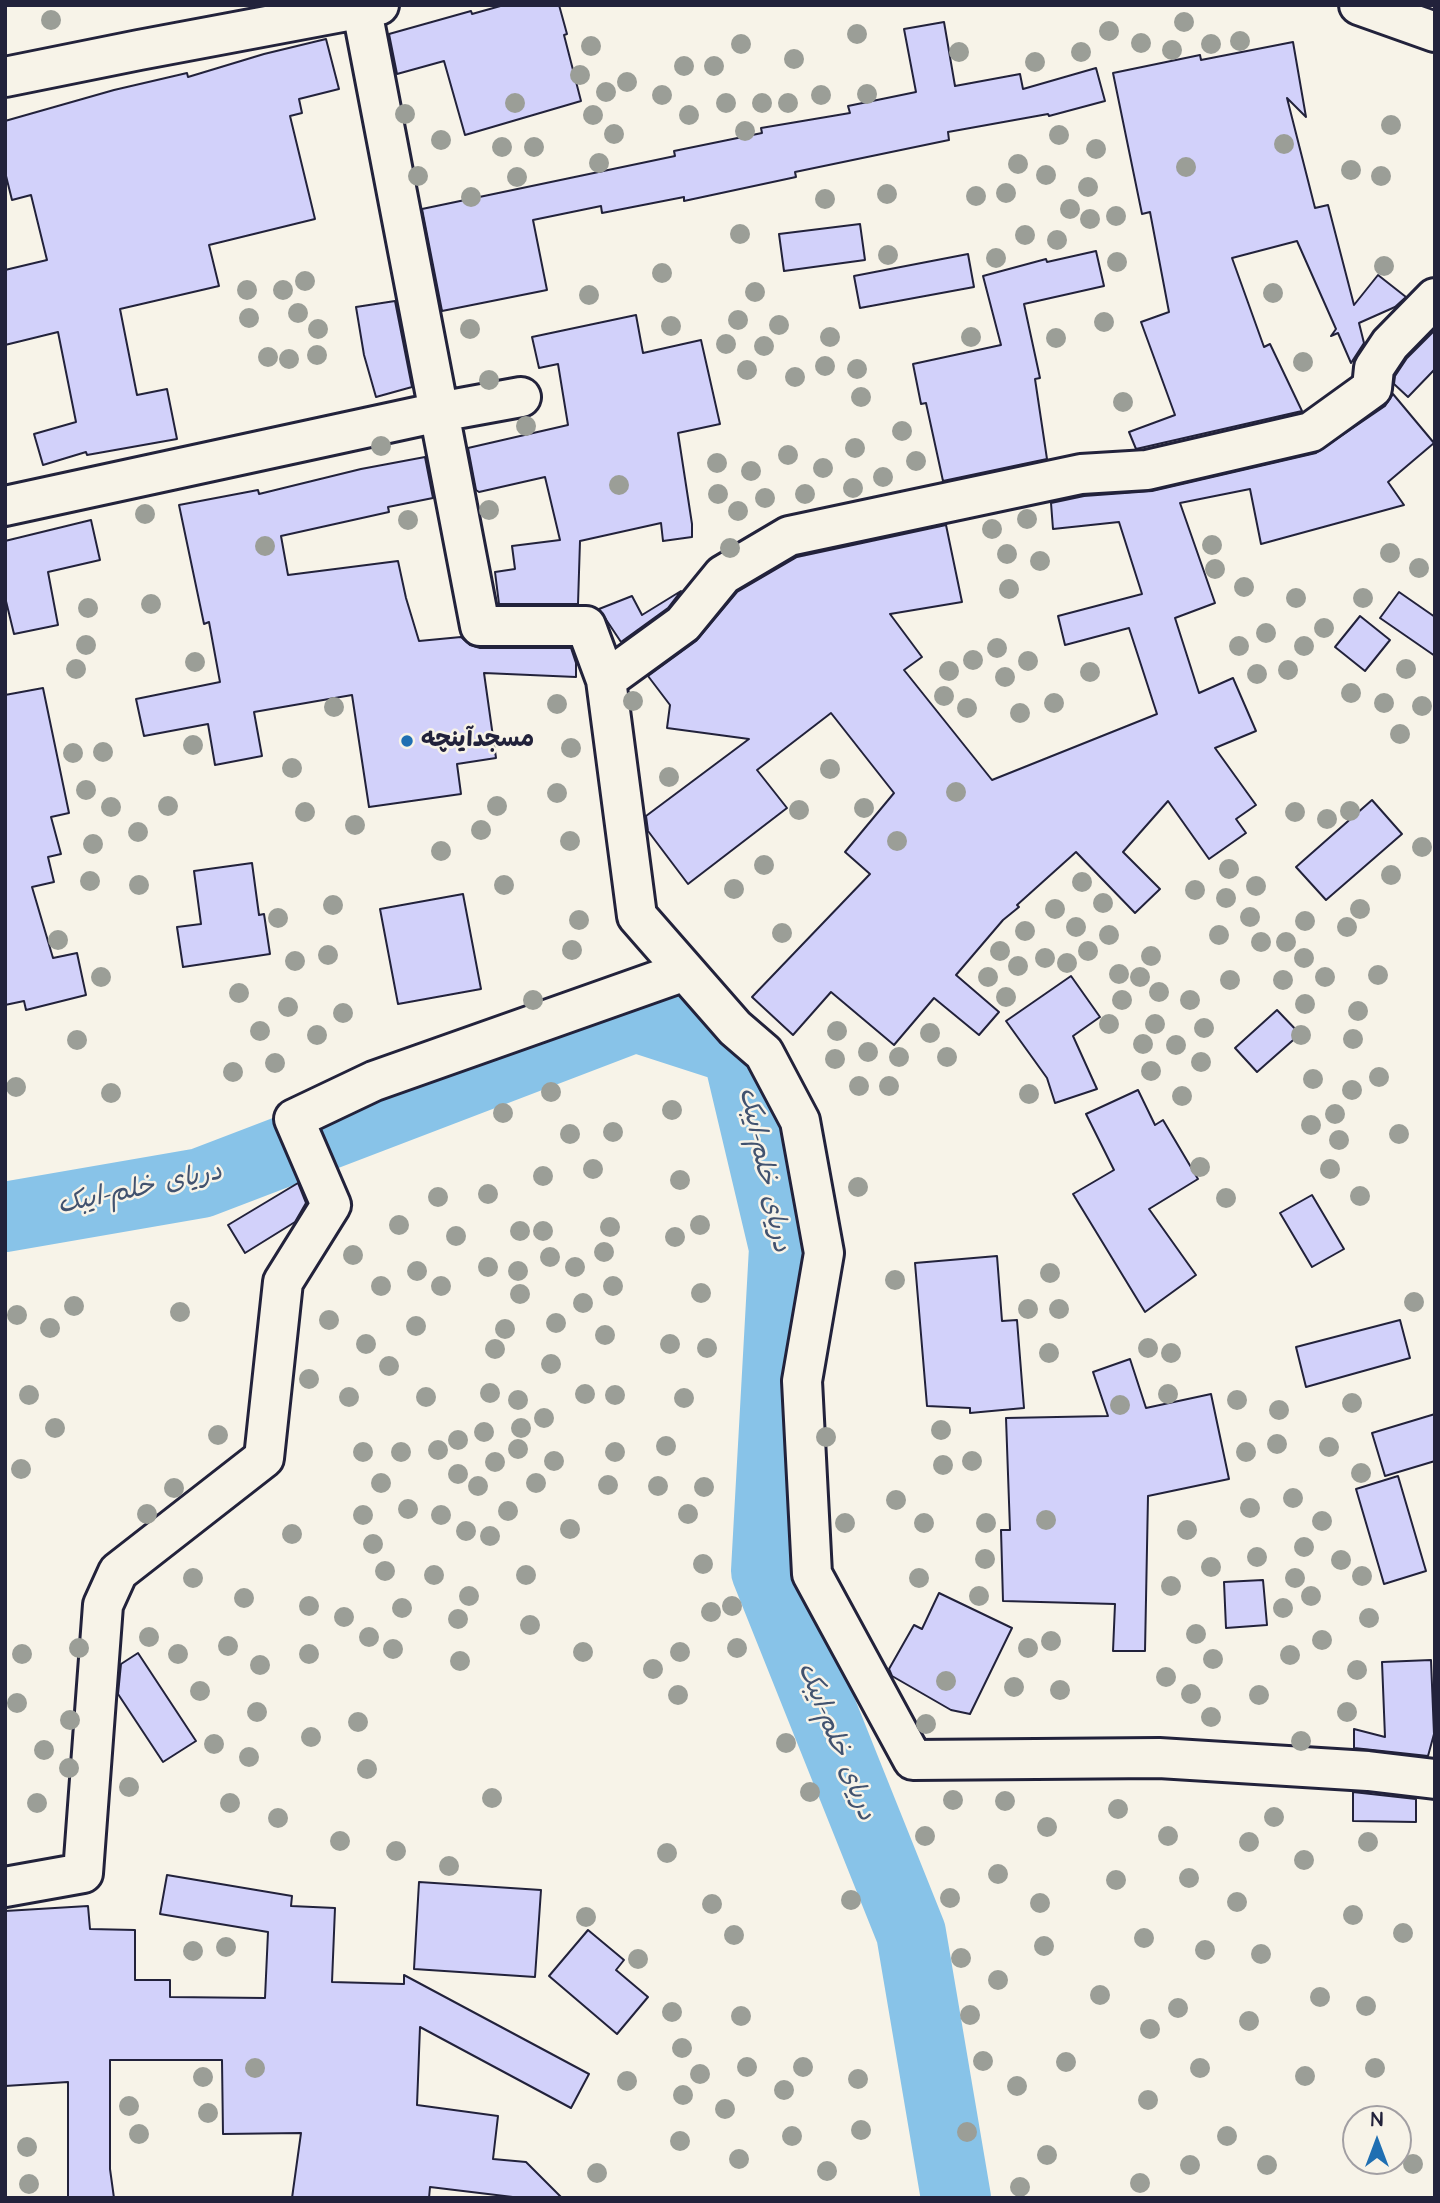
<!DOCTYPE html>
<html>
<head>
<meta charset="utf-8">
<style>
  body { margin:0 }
  #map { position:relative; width:1440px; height:2203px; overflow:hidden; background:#f7f3e8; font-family:"Architects Daughter",sans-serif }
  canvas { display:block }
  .frame { position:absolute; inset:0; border:7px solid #22223b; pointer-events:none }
  .north { position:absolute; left:1342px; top:2105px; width:70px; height:70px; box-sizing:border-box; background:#f7f3e8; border:2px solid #a29fa3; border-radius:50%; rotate:0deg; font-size:19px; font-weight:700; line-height:28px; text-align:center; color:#22223b }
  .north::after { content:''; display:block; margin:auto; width:24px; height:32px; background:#1f6fb2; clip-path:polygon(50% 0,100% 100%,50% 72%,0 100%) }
</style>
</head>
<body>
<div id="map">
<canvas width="1440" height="2203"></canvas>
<div class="frame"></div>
<div class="north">N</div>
</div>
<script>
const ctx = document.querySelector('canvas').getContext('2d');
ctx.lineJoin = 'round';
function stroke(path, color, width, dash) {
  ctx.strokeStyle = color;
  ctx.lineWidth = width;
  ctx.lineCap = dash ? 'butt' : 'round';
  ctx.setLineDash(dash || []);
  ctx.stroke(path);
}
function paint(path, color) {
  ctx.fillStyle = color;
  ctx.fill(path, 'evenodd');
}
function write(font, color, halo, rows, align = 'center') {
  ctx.font = font + ' "Architects Daughter","Playpen Sans Arabic",sans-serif';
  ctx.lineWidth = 5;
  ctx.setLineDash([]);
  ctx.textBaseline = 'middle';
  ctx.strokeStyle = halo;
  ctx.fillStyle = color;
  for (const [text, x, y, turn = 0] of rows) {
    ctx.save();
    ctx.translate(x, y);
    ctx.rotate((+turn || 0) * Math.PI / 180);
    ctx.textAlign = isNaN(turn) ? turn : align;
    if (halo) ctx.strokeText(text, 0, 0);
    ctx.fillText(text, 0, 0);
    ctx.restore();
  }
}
stroke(new Path2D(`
  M5,1217l196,-34 434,-166 102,33 47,198 -18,323 145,362 45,265`), '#88c3e8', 70);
const building = new Path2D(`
  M504,5h55l8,29 -3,1 17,66 -116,34 -21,-74 -47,13 -8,-40 82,-23 1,3z
  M944,22l11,64 65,-12 3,15 73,-21 9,33 -56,15 -1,-2 -100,18 1,8 -154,32 1,5 -112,24v-4l-82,16 -1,-7 -68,14 14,70 -105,21 -20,-102 253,-53 -1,-5 88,-18 -1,-5 89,-15 -2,-7 68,-14 -12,-63z
  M326,39l13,50 -40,10 3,14 -12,3 25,103 -106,26 10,41 -99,23 17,86 30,-6 10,50 -90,16 -1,-3 -43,13 -9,-31 42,-12 -18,-90 -53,13v-75l42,-10 -16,-65 -19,5 -7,-28v-51l109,-31 73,-17 1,4 76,-23z
  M1293,42l13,75 -19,-19 28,110 13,-3 26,100 24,-30 28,22 -11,10 -36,16 5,20 -13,20 -13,-30 -7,3 5,-7 -39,-88 -65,17 32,89 6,-3 32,67 -166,38 -7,-17 46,-17 -34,-93 28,-10 -19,-100 -8,2 -29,-141 87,-18 1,5z
  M860,224l5,36 -81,11 -5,-37z
  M1096,251l8,35 -80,18 16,74 -5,1 12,80 -104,22 -17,-78 -5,1 -8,-40 88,-19 -18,-69 63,-17 1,3z
  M968,254l6,33 -114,21 -6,-32z
  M395,301l17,86 -36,10 -12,-42 -8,-48z
  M636,315l7,38 58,-13 19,84 -42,9 14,91v13l-29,4 -2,-18 -81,18 -2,63h-79l-4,-32 20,-3 -3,-23 48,-6 -15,-63 -66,15 -3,-2 -8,-42 100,-23 -10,-61 -19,4 -7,-31z
  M1435,330v39l-27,28 -14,-13 1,-8 12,-18z
  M1393,394l41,49 -46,39 16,23 -143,39 -11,-55 -70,14 35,100 -40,15 24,75 34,-15 23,53 -41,17 41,57 -20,14 10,14 -37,26 -41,-58 -45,51 37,37 -25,24 -59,-61 -59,53 2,2 -16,13 -47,55 43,37 -20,23 -45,-37 -40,47 -63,-53 -38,43 -41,-38 118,-123 -25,-22 49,-59 -63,-80 -74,57 30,38 -99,76 -40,-53 -2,-15 103,-77 -82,-11 3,-23 -22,-29 48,-35 41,-49 60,-35 149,-32 16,77 -72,12 32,43 -18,13 88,110 165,-66 -28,-86 -64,17 -7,-29 84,-22 -23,-72 -66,7 -2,-26 33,-7 68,-5 164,-38 69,-47z
  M425,457l8,41 -45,9 1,5 -108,24 7,39 110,-14 8,37 13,43 42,-4 9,8 10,3h91l5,15v14l-92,-4 12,85 -39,6 4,30 -92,13 -17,-112 -98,17 8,44 -47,9 -7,-41 -64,12 -8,-37 84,-17 -11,-60 -5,2 -25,-119 79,-15 1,4 102,-25z
  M91,520l9,40 -52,12 10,53 -44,9 -9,-37v-56z
  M681,591l-13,17 -47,34 -22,-33 33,-13 10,19z
  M1399,592l36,25v39l-55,-38z
  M1360,616l30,24 -25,31 -30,-24z
  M43,688l26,125 -18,4 10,37 -13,3 6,25 -22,5 21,71 24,-5 9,42 -60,15 -2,-9 -19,4v-310z
  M1372,800l30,34 -76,66 -30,-33z
  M252,863l7,52 5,-1 6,40 -87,13 -6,-40 24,-3 -7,-53z
  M463,894l18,95 -83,15 -18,-95z
  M1071,976l29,41 -27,19 24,53 -42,14 -8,-25 -41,-57z
  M1277,1010l23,24 -43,38 -22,-24z
  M1138,1090l17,35 8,-5 35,59 -49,30 47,66 -51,37 -72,-118 41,-24 -28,-56z
  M298,1183l8,20 -11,19 -50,31 -17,-28z
  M1312,1195l32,54 -32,18 -32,-54z
  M997,1256l5,65 15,-1 7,88 -54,5v-5l-43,-2 -12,-143z
  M1400,1320l10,38 -104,29 -10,-40z
  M1130,1359l16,49 65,-14 18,85 -81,17 -3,155h-32l2,-47 -112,-3 -2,-71h9l-4,-112 102,-2 -15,-44z
  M1435,1414v47l-50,15 -13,-43z
  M1398,1476l28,95 -42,13 -28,-95z
  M1263,1580l4,45 -41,3 -2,-46z
  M939,1593l73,35 -42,86 -19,-4 -59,-34 -3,-7 25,-44 8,4z
  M138,1653l58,88 -33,21 -45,-68 3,-30z
  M1431,1660l3,74 -6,22 -74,-8v-19l31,8 -3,-75z
  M1353,1792l63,7v23l-63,-1z
  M167,1875l125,21 -1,10 44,2 -3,74 72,2v-9l185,99 -18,34 -151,-81 -3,78 81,11 -5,43 33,3 36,36h-41l-91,-11 -1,11h-137l9,-65 -78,1 -1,-74h-112v109l4,29h-46v-116l-63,4v-175l83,-5 2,23 45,1v50h35v17l95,1 3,-66 -108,-18z
  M419,1882l122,8 -6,87 -121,-8z
  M588,1930l36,30 -8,10 32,27 -31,37 -68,-58z`);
paint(building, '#d2d1fa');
stroke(building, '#22223b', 2);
const street = new Path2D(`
  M361,5l119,621h106l20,54 31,236 98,112 29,25 36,68 24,132 -22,128 10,193 101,186 246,-2 209,13 67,8
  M1359,5l76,27
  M5,77l134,-27 240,-45
  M5,506l434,-94 82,-15
  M606,680l77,-56 40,-49 66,-39 292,-62 66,-4 164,-38 61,-44 2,-20 16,-24 45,-46
  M5,1887l78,-14 20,-268 15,-33 146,-114 19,-176 48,-77 -37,-86 80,-38 311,-110`);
stroke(street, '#22223b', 44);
stroke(street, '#f7f3e8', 38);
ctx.fillStyle = '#9b9e97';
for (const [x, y] of [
  [51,20],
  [1184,22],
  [1109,31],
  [857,34],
  [1240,41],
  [1141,43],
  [741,44],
  [1211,44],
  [591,46],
  [1172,50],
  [959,52],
  [1081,52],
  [794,59],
  [1035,62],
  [684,66],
  [714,66],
  [580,75],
  [627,82],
  [606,92],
  [867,94],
  [662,95],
  [821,95],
  [515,103],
  [726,103],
  [762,103],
  [788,103],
  [405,114],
  [593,115],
  [689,115],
  [1391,125],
  [745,131],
  [614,134],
  [1059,135],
  [441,140],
  [1284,144],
  [502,147],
  [534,147],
  [1096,149],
  [599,163],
  [1018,164],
  [1186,167],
  [1351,170],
  [1046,175],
  [418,176],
  [1381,176],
  [517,177],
  [1088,187],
  [1006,193],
  [887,194],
  [976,196],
  [471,197],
  [825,199],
  [1070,209],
  [1116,216],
  [1090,219],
  [740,234],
  [1025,235],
  [1057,240],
  [888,255],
  [996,258],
  [1117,262],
  [1384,266],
  [662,273],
  [305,281],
  [247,290],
  [283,290],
  [755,292],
  [1273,293],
  [589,295],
  [298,313],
  [249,318],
  [738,320],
  [1104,322],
  [779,325],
  [671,326],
  [318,329],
  [470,329],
  [830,337],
  [971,337],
  [1056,338],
  [726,344],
  [764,346],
  [317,355],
  [268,357],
  [289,359],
  [1303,362],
  [825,366],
  [857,369],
  [747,370],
  [795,377],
  [489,380],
  [861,397],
  [1123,402],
  [526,426],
  [902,431],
  [381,446],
  [855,448],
  [788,455],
  [916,461],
  [717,463],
  [823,468],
  [751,471],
  [883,477],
  [619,485],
  [853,488],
  [718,494],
  [805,494],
  [765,498],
  [489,510],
  [738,511],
  [145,514],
  [1027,519],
  [408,520],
  [992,529],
  [1212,545],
  [265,546],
  [730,548],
  [1390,553],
  [1007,554],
  [1040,561],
  [1419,568],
  [1215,569],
  [1244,587],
  [1009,589],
  [1296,598],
  [1363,598],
  [151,604],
  [88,608],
  [1324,628],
  [1266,633],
  [86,645],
  [1239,646],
  [1304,646],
  [997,648],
  [973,660],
  [1028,661],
  [195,662],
  [76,669],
  [1406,669],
  [1288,670],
  [949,671],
  [1090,672],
  [1257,674],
  [1005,677],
  [1351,693],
  [944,696],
  [633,701],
  [1054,703],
  [1384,703],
  [557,704],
  [1422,706],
  [334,707],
  [967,708],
  [1020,713],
  [1400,734],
  [193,745],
  [571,748],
  [103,752],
  [73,753],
  [292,768],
  [830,769],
  [669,777],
  [86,790],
  [956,792],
  [557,793],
  [168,806],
  [497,806],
  [111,807],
  [864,808],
  [799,810],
  [1350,811],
  [305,812],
  [1295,812],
  [1327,819],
  [355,825],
  [481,830],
  [138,832],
  [570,841],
  [897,841],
  [93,844],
  [1422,847],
  [441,851],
  [764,865],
  [1229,869],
  [1391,875],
  [90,881],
  [1082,882],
  [139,885],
  [504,885],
  [1256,886],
  [734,889],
  [1195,890],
  [1226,898],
  [1103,903],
  [333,905],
  [1055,909],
  [1360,909],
  [1250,917],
  [278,918],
  [579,920],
  [1305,921],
  [1076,927],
  [1347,927],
  [1025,931],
  [782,933],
  [1109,935],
  [1219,935],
  [58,940],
  [1261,942],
  [1286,942],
  [572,950],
  [1000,951],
  [1088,951],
  [328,955],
  [1151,956],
  [1045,958],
  [1304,958],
  [295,961],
  [1067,963],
  [1018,966],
  [1119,974],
  [1378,975],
  [101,977],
  [988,977],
  [1140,977],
  [1325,977],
  [1230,980],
  [1283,980],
  [1159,992],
  [239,993],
  [1006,997],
  [533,1000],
  [1122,1000],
  [1190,1000],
  [1305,1004],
  [288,1007],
  [1358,1011],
  [343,1013],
  [1109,1024],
  [1155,1024],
  [1204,1028],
  [260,1031],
  [837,1031],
  [930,1033],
  [317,1035],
  [1301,1035],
  [1353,1039],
  [77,1040],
  [1143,1044],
  [1176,1045],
  [868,1052],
  [899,1057],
  [947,1057],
  [835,1059],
  [1201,1062],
  [275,1063],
  [1151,1071],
  [233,1072],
  [1379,1077],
  [1313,1079],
  [859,1086],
  [889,1086],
  [16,1087],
  [1352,1090],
  [551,1092],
  [111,1093],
  [1029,1094],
  [1182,1096],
  [672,1110],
  [503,1113],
  [1335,1114],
  [1311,1125],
  [613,1132],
  [570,1134],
  [1399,1134],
  [1339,1140],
  [1200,1167],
  [593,1169],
  [1330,1169],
  [543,1176],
  [680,1180],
  [858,1187],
  [488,1194],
  [1360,1196],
  [438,1197],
  [1226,1198],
  [399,1225],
  [700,1225],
  [610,1227],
  [520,1231],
  [543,1231],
  [456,1236],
  [675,1237],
  [604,1252],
  [353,1255],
  [550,1257],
  [488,1267],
  [575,1267],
  [417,1271],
  [518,1271],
  [1050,1273],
  [895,1280],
  [381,1286],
  [441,1286],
  [613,1286],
  [701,1293],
  [520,1294],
  [1414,1302],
  [583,1303],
  [74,1306],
  [1028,1309],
  [1059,1309],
  [180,1312],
  [17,1315],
  [329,1320],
  [556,1323],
  [416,1326],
  [50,1328],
  [505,1329],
  [605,1335],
  [366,1344],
  [670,1344],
  [707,1348],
  [1148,1348],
  [495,1349],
  [1049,1353],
  [1171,1353],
  [551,1364],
  [389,1366],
  [309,1379],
  [490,1393],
  [585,1394],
  [1168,1394],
  [29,1395],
  [615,1395],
  [349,1397],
  [426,1397],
  [684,1398],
  [518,1400],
  [1237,1400],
  [1352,1403],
  [1120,1405],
  [1279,1410],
  [544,1418],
  [55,1428],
  [521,1428],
  [941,1430],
  [484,1432],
  [218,1435],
  [826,1437],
  [458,1440],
  [1277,1444],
  [666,1446],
  [1329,1447],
  [518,1449],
  [438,1450],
  [363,1452],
  [401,1452],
  [615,1452],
  [1246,1452],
  [554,1461],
  [972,1461],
  [495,1462],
  [943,1465],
  [21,1469],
  [1361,1473],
  [458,1474],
  [381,1483],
  [536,1483],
  [608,1485],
  [478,1486],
  [658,1486],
  [704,1487],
  [174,1488],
  [1293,1498],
  [896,1500],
  [1250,1508],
  [408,1509],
  [508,1511],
  [147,1514],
  [688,1514],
  [363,1515],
  [441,1515],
  [1046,1520],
  [1322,1521],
  [845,1523],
  [924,1523],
  [986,1523],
  [570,1529],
  [1187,1530],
  [466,1531],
  [292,1534],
  [490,1536],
  [373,1544],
  [1304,1547],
  [1257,1557],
  [985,1559],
  [1341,1560],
  [703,1564],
  [1211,1567],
  [385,1571],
  [434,1575],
  [526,1575],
  [1362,1576],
  [193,1578],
  [919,1578],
  [1295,1578],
  [1171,1586],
  [469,1596],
  [979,1596],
  [1311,1596],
  [244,1598],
  [309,1606],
  [732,1606],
  [402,1608],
  [1283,1608],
  [711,1612],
  [344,1617],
  [1369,1618],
  [458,1619],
  [530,1625],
  [1196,1634],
  [149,1637],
  [369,1637],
  [1322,1640],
  [1051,1641],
  [228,1646],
  [79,1648],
  [737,1648],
  [1028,1648],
  [393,1649],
  [583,1652],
  [680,1652],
  [22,1654],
  [178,1654],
  [309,1654],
  [1290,1655],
  [1213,1659],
  [460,1661],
  [260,1665],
  [653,1669],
  [1357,1670],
  [1166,1677],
  [946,1681],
  [1014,1687],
  [1060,1690],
  [200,1691],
  [1191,1694],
  [678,1695],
  [1259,1695],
  [17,1703],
  [257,1712],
  [1347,1712],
  [1211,1717],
  [70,1720],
  [358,1722],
  [926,1724],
  [311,1737],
  [1301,1741],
  [786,1743],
  [214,1744],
  [44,1750],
  [249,1757],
  [69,1768],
  [367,1769],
  [129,1787],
  [810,1792],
  [492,1798],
  [953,1800],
  [1005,1801],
  [37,1803],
  [230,1803],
  [1118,1809],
  [1274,1817],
  [278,1818],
  [1047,1827],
  [925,1836],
  [1168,1836],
  [340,1841],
  [1249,1842],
  [1368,1842],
  [396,1851],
  [667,1853],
  [1304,1860],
  [449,1866],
  [998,1874],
  [1189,1878],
  [1116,1880],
  [950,1898],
  [851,1900],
  [1237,1902],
  [1040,1903],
  [712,1904],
  [1353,1915],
  [586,1917],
  [1403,1933],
  [734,1935],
  [1144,1938],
  [1044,1946],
  [226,1947],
  [1205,1950],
  [193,1951],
  [1261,1954],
  [961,1958],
  [638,1959],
  [998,1980],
  [1100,1995],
  [1320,1997],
  [1366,2006],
  [1178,2008],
  [672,2012],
  [970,2015],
  [741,2016],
  [1249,2021],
  [1150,2029],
  [682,2048],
  [983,2061],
  [1066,2062],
  [747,2067],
  [803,2067],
  [255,2068],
  [1200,2068],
  [1375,2068],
  [700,2074],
  [1305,2076],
  [203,2077],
  [858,2079],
  [627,2081],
  [1017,2086],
  [784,2090],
  [683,2095],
  [1148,2100],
  [129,2106],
  [725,2109],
  [208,2113],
  [861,2130],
  [967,2132],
  [139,2134],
  [792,2136],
  [1227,2136],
  [680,2141],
  [27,2147],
  [1047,2155],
  [739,2159],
  [1413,2164],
  [1190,2165],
  [1267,2165],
  [827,2171],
  [597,2173],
  [1140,2183],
  [29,2184],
  [1020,2187]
]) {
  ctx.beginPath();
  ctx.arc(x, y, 10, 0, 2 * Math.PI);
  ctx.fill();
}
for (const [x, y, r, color] of [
  [407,741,7,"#1f6fb2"]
]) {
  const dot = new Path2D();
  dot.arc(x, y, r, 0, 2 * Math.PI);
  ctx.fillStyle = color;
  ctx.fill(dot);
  stroke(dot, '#f7f3e8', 2.5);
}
write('bold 24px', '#22223b', '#f7f3e8', [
  ["مسجدآینچه",421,741]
], 'left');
write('italic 26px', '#41526f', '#f7f3e8', [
  ["دریای خلم-ایبک",763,1170,78],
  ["دریای خلم-ایبک",140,1190,-12],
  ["دریای خلم-ایبک",835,1742,68]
]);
</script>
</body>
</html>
